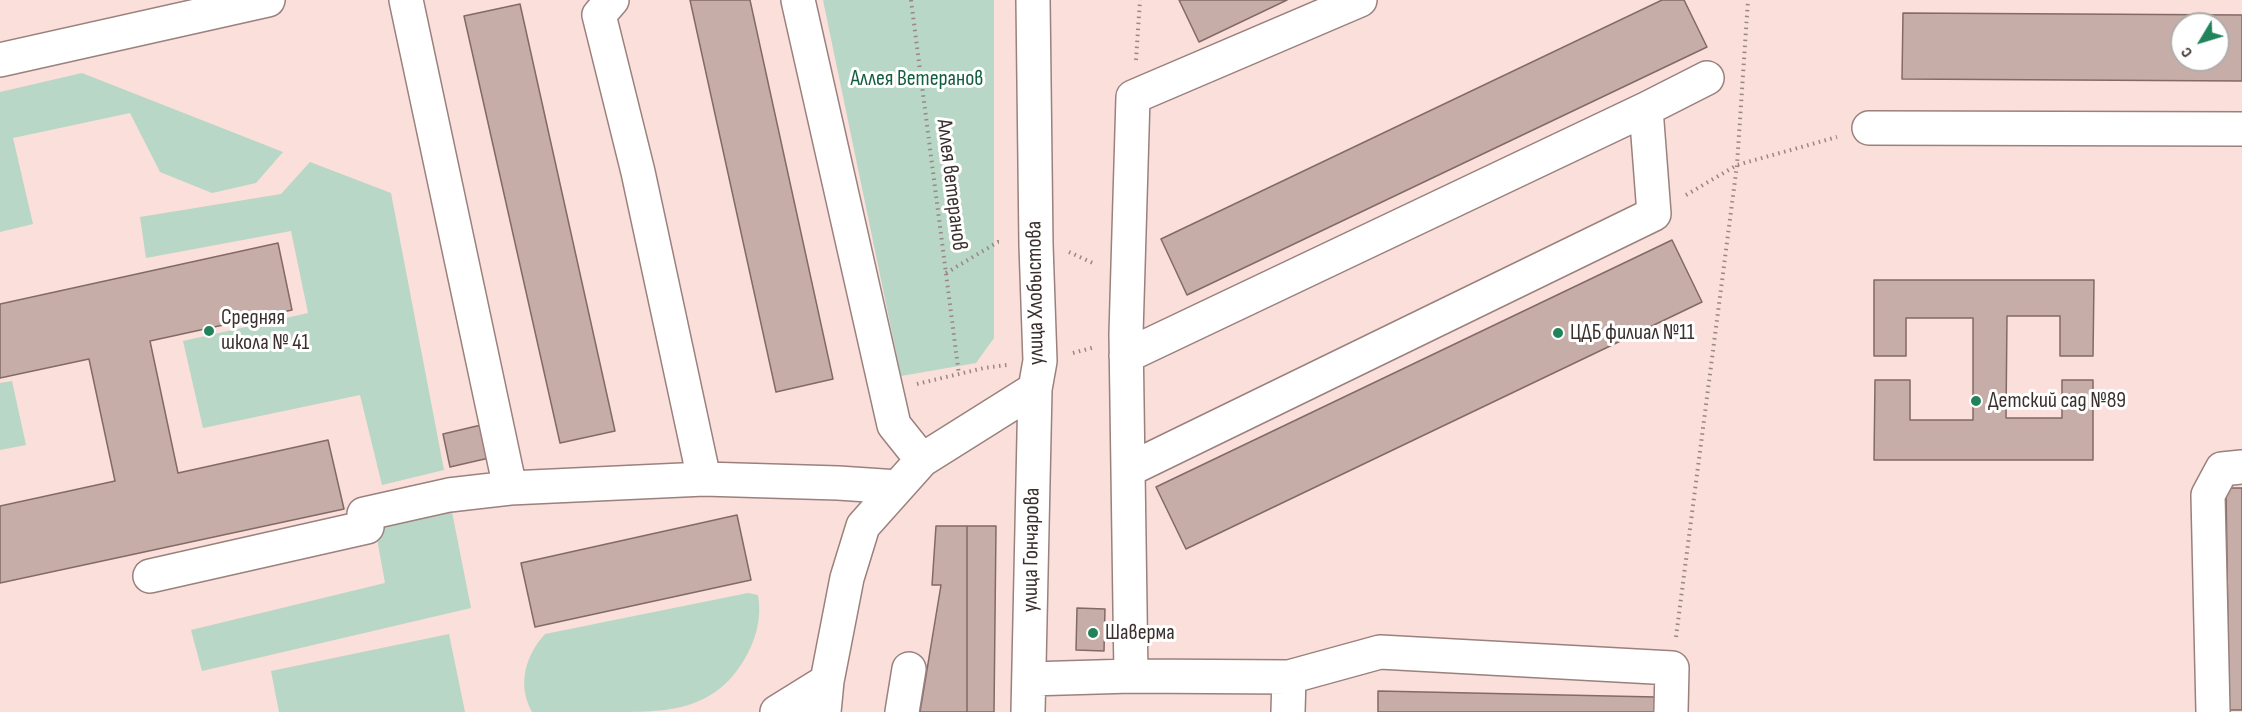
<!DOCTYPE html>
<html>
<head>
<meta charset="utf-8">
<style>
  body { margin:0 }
  #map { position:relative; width:2242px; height:712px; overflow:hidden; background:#fadfda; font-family:"Sofia Sans Condensed",sans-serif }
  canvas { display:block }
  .north { position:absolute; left:2170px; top:12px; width:60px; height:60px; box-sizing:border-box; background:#fff; border:2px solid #b1acab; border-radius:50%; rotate:232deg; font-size:16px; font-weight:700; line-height:24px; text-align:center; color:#3b302e }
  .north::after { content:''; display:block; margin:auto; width:21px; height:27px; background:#22835b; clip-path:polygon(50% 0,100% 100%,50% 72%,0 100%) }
</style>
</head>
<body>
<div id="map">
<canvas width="2242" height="712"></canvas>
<div class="north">С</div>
</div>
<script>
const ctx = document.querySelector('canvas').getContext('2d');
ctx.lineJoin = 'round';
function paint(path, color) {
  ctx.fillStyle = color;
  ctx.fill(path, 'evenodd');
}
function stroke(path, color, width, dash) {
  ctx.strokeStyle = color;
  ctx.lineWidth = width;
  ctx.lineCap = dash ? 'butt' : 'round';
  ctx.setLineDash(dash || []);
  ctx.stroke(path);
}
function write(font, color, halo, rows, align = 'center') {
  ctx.font = font + ' "Sofia Sans Condensed",sans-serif';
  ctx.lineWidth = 6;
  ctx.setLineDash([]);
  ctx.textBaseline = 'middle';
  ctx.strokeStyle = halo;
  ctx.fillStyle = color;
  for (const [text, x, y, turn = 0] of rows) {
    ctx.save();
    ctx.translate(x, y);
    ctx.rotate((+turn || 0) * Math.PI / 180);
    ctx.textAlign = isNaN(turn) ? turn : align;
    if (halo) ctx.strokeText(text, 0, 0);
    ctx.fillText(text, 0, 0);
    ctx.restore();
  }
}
paint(new Path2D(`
  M823,0h171v338l-18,25 -75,13z
  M82,73l201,79 -27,31 -44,10 -52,-21 -30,-59 -117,25 20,86 -33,8v-140z
  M310,162l81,31 53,277 -62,15 -22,-90 -157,33 -20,-87 125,-28 -17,-82 -145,27 -6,-41 141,-23z
  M12,381l14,64 -26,5v-67z
  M451,507l20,101 -269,63 -11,-41 194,-47 -11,-61z
  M748,593l10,2c4,23 -2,45 -14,65 -31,52 -78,52 -133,52 -27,0 -53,0 -79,0 -15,-27 -7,-56 13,-78z
  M449,634l16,78h-186l-8,-41z`), '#b8d7c6');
const building = new Path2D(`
  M690,0h60l83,379 -57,13z
  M1179,0h108l-88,42z
  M1662,0h22l23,47 -520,248 -26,-56z
  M520,4l95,427 -55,12 -96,-427z
  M1903,13l339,2v66l-340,-2zM2182,24h36v36h-36z
  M1672,240l30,62 -516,247 -30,-62z
  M278,243l14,67 -142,31 28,132 150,-33 16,69 -344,74v-77l115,-25 -26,-122 -89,19v-74z
  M1874,280h220l-1,76h-33v-40h-53l-1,102h56v-38h31v80h-219l1,-80h35v40h63v-102h-67v38h-32z
  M481,425l8,33 -39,9 -7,-33z
  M2226,488h16v222h-13z
  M737,515l14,65 -216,47 -14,-64z
  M936,526h31v186h-47l21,-127h-9z
  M967,526h29l-2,186h-27z
  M1077,608l28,1 -1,42 -28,-1z
  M1378,691l278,6v15h-278z`);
paint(building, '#c7ada8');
stroke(building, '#826a66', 1.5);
const minor = new Path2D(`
  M406,0l104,488
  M612,0l-13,15 39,157 66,307
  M798,0l96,425 28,35
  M0,60l268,-60
  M1646,109l61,-31
  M1869,128l373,1
  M1126,356l520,-247 8,105 -526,256
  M150,576l217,-49 -3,-13 85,-19 61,-7 194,-9 134,4 60,4
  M1131,676l-5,-342 7,-237 227,-97
  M1029,679l102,-3 158,1 91,-25 292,16 -1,44
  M777,712l50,-31
  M824,712l3,-31 20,-103 16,-52 59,-66 113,-71
  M902,712l7,-43
  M1028,712l7,-323 5,-28 -4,-116 -3,-245
  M1288,712l1,-35
  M2213,712l-5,-217 14,-26 20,-2`);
stroke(minor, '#9a817d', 36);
stroke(new Path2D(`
  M911,0l48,375
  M1136,60l4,-60
  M1686,195l51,-30 100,-28
  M1069,252l26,12
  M946,273l52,-31h5
  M1073,353l22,-6
  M917,384l67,-16 23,-3
  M1676,637l61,-472 11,-165`), '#9a8784', 4, [1.5, 4.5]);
stroke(minor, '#fff', 33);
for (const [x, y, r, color] of [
  [209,331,6,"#22835b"],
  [1558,333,6,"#22835b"],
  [1976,401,6,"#22835b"],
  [1093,633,6,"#22835b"]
]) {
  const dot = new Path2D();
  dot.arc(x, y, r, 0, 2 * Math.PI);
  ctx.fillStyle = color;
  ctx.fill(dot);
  stroke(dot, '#fff', 2);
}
write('22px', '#145e40', '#fff', [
  ["Аллея Ветеранов",917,79]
]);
write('22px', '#3b302e', '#fff', [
  ["Аллея ветеранов",951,185,83],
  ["улица Хлобыстова",1036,293,-91],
  ["улица Гончарова",1032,550,-89]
]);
write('22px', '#3b302e', '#fff', [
  ["Средняя",221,318],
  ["школа № 41",221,343],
  ["ЦДБ филиал №11",1570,333],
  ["Детский сад №89",1988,401],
  ["Шаверма",1105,633]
], 'left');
</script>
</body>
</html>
